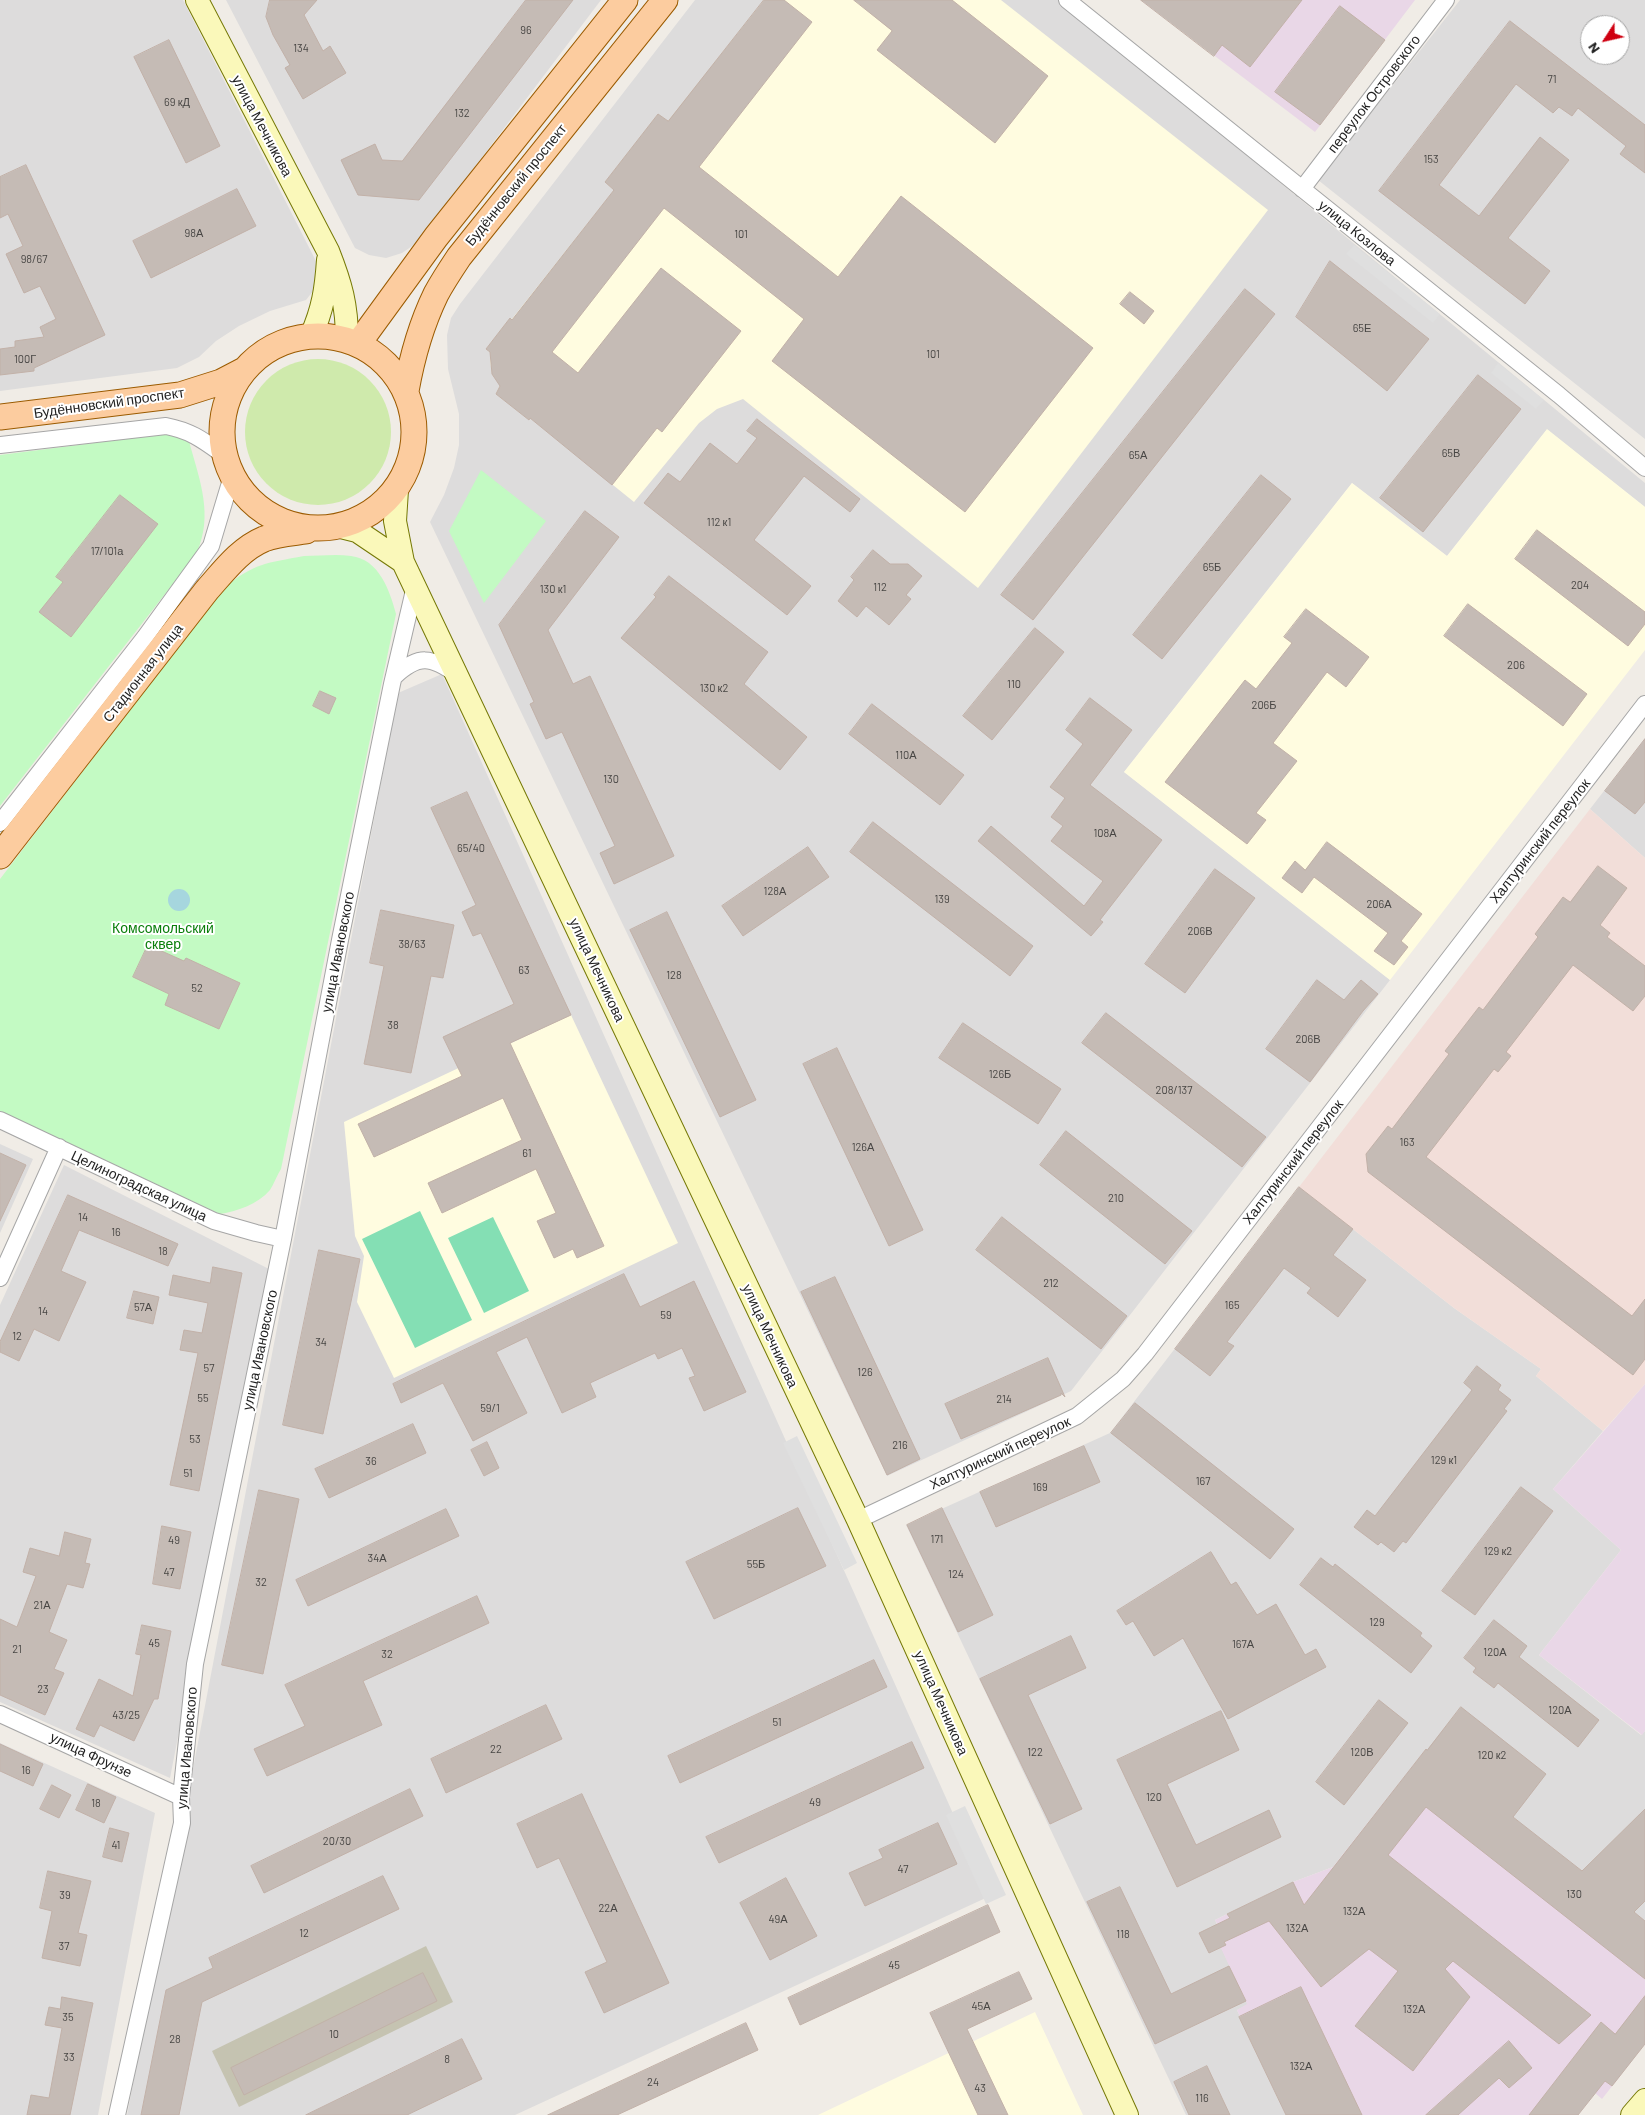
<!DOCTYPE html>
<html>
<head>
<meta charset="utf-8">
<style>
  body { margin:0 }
  #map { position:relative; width:1645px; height:2115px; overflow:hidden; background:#f0ece6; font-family:Barlow,sans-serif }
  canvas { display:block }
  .north { position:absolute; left:1580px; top:15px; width:50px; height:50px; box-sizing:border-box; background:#fff; border:1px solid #a5a5a5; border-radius:50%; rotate:235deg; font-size:14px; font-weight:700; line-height:20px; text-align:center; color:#1f1f1f }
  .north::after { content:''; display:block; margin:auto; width:18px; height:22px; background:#cf0011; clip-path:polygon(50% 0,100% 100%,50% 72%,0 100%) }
</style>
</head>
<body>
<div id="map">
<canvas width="1645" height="2115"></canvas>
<div class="north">N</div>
</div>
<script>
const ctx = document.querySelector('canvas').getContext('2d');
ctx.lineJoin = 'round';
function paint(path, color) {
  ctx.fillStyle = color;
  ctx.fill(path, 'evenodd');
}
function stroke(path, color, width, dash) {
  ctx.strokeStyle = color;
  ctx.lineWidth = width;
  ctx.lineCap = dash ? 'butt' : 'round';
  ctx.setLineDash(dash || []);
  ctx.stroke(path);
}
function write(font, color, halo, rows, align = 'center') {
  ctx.font = font + ' Barlow,sans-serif';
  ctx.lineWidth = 4;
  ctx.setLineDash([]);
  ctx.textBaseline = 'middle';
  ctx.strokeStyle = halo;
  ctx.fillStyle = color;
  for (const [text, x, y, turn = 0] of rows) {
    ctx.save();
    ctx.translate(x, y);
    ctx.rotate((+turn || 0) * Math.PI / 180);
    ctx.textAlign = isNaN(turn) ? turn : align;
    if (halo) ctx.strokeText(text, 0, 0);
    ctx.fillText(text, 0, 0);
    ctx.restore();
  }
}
paint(new Path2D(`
  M0,0h183l137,269 -3,17 -11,14 -36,11 -31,15 -23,15 -17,16 -22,11 -177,23z
  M226,0h375l-183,242 -16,11 -16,5 -17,-3 -14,-7z
  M695,0h363l587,483v24l-98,-77 -100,126 -95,-73 -228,289 266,208 -319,411 -184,85 -457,-954 14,-27 10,-27 5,-23v-31l-11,-45 -1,-34 4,-17 9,-14z
  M1460,0h185v439l-327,-259zM1590,25h30v30h-30z
  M442,674l548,1222 -475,219h-388l271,-1422z
  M1645,738v120l-55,-49z
  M0,1144l33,15 -33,74z
  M64,1165l205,104 -99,509 -170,-76v-397z
  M1299,1187l155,121 87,61 -5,7 67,55 -50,58 68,61 -82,105 102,80 4,-4v190l-219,-172 -93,118 -40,15 -78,38 11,23 -5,4 27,58 -11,5 49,105h-100l-280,-590 204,-92z
  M0,1743l155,70 -57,302h-98z`), '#dddcdc');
paint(new Path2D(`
  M1141,0h274l-100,132z
  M1645,1384v347l-3,4 -103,-80 82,-105 -68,-61z
  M1426,1749l219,172v123l-43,55 -7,-6 -17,22h-292l-49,-105 10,-6 -27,-58 6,-4 -11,-22 78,-38 40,-15z`), '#e9d7e7');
paint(new Path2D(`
  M764,0h237l267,210 -290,378 -235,-189 -26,10 -18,14 -65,79 -104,-84 -1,2 -33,-26 4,-9 -8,-11 -2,-14 2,-6 -6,-5 24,-31 2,1 102,-129 -9,-8 53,-68 10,7z
  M1547,429l98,78v143l-255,330 -266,-208 228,-289 95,73z
  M571,1015l107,228 -284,135 -37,-76 7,-46 -9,-20 -11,-114z
  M1035,2012l48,103h-265z`), '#fffce0');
paint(new Path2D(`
  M1590,809l55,49v526l-42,47 -67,-55 5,-7 -87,-61 -155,-121z`), '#f2ded9');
paint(new Path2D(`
  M426,1946l27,56 -214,105 -27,-56z`), '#c5c3b1');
paint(new Path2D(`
  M245 432a73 73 0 1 1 146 0a73 73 0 1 1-146 0Z`), '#cfeaac');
paint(new Path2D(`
  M172,433l17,8c9,34 23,68 11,103 -2,8 -9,16 -14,23l-186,239v-351z
  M481,470l65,51 -62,82 -35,-72z
  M304,556c15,0 32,-2 47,0 28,3 39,35 45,58l-115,555c-4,6 -7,15 -11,21 -12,14 -32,21 -50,24l-220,-103v-232l224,-291c30,-25 43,-25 80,-32z`), '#c3fac3');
paint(new Path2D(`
  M420,1211l52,109 -57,28 -53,-109z
  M493,1217l36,74 -45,22 -36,-75z`), '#84dfb4');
paint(new Path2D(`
  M1354,245l86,69 -7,9 -87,-69z
  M1498,363l46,37 -8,9 -45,-36z
  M797,1436l60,127 -13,7 -61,-127z
  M965,1806l41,89 -20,9 -40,-89z`), '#dfdfdf');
paint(new Path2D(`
  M168 900a11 11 0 1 1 22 0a11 11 0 1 1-22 0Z`), '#a6d6de');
const building = new Path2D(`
  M270,0h47l-13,15 19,36 7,-5 16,27 -43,26 -18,-31 5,-3 -17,-30 -7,-18z
  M526,0h47l-154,200 -61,-5 -17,-35 34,-16 7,16 20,1z
  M764,0h20l28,22 -113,145 139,110 63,-81 192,152 -128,164 -193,-151 32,-42 -140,-111 -112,144 26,21 83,-105 80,63 -79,101 -5,-4 -45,57 -82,-67 -1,2 -33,-26 4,-8 -8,-12 -2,-22 -4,-3 24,-31 2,2 102,-130 -9,-8 53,-68 10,7z
  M854,0h98l96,76 -53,67 -118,-93 15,-19z
  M1141,0h161l-52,67 -28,-22 -8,11z
  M1340,6l45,34 -65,85 -45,-33z
  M1510,21l135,104v48l-25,-19 6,-8 -48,-38 -6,8 -13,-9 -6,6 -37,-29 -77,101 40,31 61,-79 29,23 -61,78 42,33 -25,33 -146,-113z
  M169,40l51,106 -34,17 -52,-106z
  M26,165l79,170 -71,33v3l-34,4v-26l15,-2v-6l29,-4 -4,-10 16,-8 -16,-33 -16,7 -18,-39 17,-8 -15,-32 -8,4v-41z
  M237,189l19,37 -105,52 -18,-37z
  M1330,261l99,78 -42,52 -91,-74z
  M1245,289l30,25 -242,306 -32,-25z
  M1130,292l24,19 -10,13 -24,-20z
  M1478,375l43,34 -98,123 -43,-34z
  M757,419l103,80 -10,13 -46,-36 -50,64 57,46 -24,29 -143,-112 24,-30 12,9 30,-39 27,21 20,-26 -10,-7z
  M1261,475l30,24 -129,160 -29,-24z
  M120,495l38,29 -87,113 -32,-25 24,-30 -7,-5z
  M585,511l34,26 -71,93 25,54 17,-8 84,180 -60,28 -14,-31 15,-7 -53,-114 -16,7 -16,-35 4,-2 -35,-77z
  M1537,530l108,82v12l-17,22 -113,-87z
  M873,550l17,14h18l14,12 -16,19 5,4 -22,26 -23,-19 -9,11 -19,-16 16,-21 -3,-3z
  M669,576l99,76 -24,32 63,53 -27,33 -159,-132 35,-41 -2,-2z
  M1468,604l119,90 -24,32 -119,-90z
  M1306,609l63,48 -23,30 -19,-15 -54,71 24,18 -41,52 10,7 -19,24 -82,-62 80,-102 11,9 36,-46 -8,-6z
  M1035,628l29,24 -72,88 -29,-24z
  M320,691l16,7 -7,16 -16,-8z
  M1090,698l42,32 -42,55 72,55 -62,80 3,2 -12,14 -113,-95 13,-15 93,80 19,-25 -52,-40 12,-15 -12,-9 14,-19 -15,-11 33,-43 -17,-14z
  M872,704l92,71 -24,30 -91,-71z
  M1645,739v63l-10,12 -30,-23z
  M467,792l104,223 -61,28 94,203 -27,12 -4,-9 -19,9 -17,-37 19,-8 -20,-44 -94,44 -14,-30 94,-43 -19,-42 -129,59 -16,-33 104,-48 -19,-39 71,-33 -33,-71 -8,3 -11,-24 14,-7 -45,-97z
  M873,822l160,124 -23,30 -160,-124z
  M1327,842l95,72 -21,27 7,6 -14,18 -20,-14 14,-18 -74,-56 -12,16 -20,-15 13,-17 10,9z
  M808,847l21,30 -86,59 -21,-30z
  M1598,866l29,22 -27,37 10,8 -3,4 38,29v30l-12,15 -60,-46 -67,87 5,4 -13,16 -4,-3 -68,88 206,159 13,-17v60l-12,16 -265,-203 -2,-18 22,-28 4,3 57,-75 -4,-3 34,-44 4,3 55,-73 -3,-3 28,-37 7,5z
  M1215,869l40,29 -70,95 -40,-29z
  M381,910l73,15 -11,53 -12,-2 -20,97 -47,-9 20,-98 -14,-3z
  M667,912l89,188 -36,17 -90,-187z
  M148,945l36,16 2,-3 54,25 -21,46 -54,-24 4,-11 -36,-17z
  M1317,980l27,20 17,-20 17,14 -15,17 -53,71 -44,-33z
  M1106,1013l160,124 -24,30 -160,-124z
  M963,1023l98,66 -23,35 -99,-66z
  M837,1048l86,182 -34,16 -86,-182z
  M1066,1131l126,100 -27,33 -125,-99z
  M0,1153l26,12 -26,56z
  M1299,1187l54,42 -20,26 33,25 -28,37 -31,-24 4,-5 -27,-20 -57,74 7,4 -24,30 -35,-27z
  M68,1195l110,49 -10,22 -89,-36 -18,41 25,11 -12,26 -15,33 -25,-12 -15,32 -19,-9v-10z
  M1002,1217l125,99 -26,33 -125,-99z
  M319,1250l41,9 -37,175 -40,-9z
  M213,1267l29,6 -43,218 -29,-6 28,-132 -18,-3 4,-20 18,3 6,-30 -39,-8 4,-20 37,8z
  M624,1274l16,33 54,-26 52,111 -42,19 -15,-33 6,-2 -13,-28 -24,11 -3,-6 -65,30 6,14 -34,16 -35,-76 -31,15 31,61 -54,28 -30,-58 -42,20 -8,-19z
  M835,1277l85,182 -33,16 -86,-183z
  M134,1291l25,6 -6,27 -26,-6z
  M1048,1358l17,39 -4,-4v2l-100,44 -16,-35z
  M1477,1366l24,19 -3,5 13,10 -7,9 3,2 -101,132 -3,-2 -9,11 -13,-10 -3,3 -24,-18 13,-17 8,6 97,-126 -8,-7z
  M1135,1403l159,126 -24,30 -159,-126z
  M413,1424l13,29 -97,45 -14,-29z
  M487,1442l12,26 -15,8 -13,-26z
  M1084,1446l16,36 -104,45 -16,-35z
  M1521,1487l32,24 -78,104 -33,-24z
  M259,1490l40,9 -36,175 -41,-9z
  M798,1508l28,58 -112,53 -28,-57z
  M942,1508l51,107 -35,17 -51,-107z
  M446,1509l13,27 -151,70 -12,-26z
  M162,1526l29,6 -11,57 -27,-5z
  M65,1532l26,7 -6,24 5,1 -7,24 -16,-4 -18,48 18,8 -13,29 10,4 -19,42 -45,-20v-76l17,8 19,-51 -13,-4 7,-24 29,8z
  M1211,1552l20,33 5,-3 21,33 19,-11 29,51 11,-6 10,18 -98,52 -45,-81 -29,18 -21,-35 -7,4 -9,-14z
  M1321,1558l12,9 2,-3 87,69 -2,3 12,10 -21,27 -111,-88z
  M477,1596l12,27 -126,58 19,44 -115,51 -13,-27 51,-23 -20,-41z
  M1494,1620l33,26 -8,11 80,63 -21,27 -80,-64 -4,5 -21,-16 3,-4 -12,-10z
  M142,1625l29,6 -13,68h-4l-20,42 -34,-16 -6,12 -18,-8 23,-50 34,17 8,-41 -5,-1z
  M1071,1636l15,32 -58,27 54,114 -32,15 -70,-145z
  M874,1660l13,27 -207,96 -12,-27z
  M1379,1700l29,23 -64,82 -28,-23z
  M546,1705l16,34 -116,54 -15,-34z
  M1461,1707l85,67 -33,43 69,54 63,-62v92l-11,11 11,9v58l-219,-172 -38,48 203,160 -32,29 -106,-83 -8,8 25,28 -57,74 -58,-45 43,-55 -29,-22 -48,38 -52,-66 -45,21 2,3 -17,8 -10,-20 31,-15 -3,-4 66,-32 11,23 122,-156 1,1z
  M1221,1711l18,39 -72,34 29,61 73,-35 12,27 -104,50 -60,-127z
  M912,1742l12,26 -205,95 -13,-26z
  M0,1744l43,20 -10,22 -33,-15z
  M88,1784l28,13 -12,26 -28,-13z
  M52,1785l19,10 -12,23 -19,-9z
  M410,1789l13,27 -159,77 -13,-27z
  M582,1794l87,189 -65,30 -19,-41 22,-10 -48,-104 -22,10 -20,-44z
  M938,1823l19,41 -92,42 -16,-33 34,-15 -4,-8z
  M110,1828l19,5 -7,29 -19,-5z
  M48,1871l43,10 -13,52 9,2 -7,31 -38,-8 10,-47 -12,-3z
  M383,1876l16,33 -197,93 -23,113h-38l25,-125 47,-22 -4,-10z
  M786,1878l31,58 -47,24 -30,-57z
  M1120,1887l51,107 58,-28 17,35 -91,43 -68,-142z
  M988,1905l12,27 -200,93 -12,-27z
  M1019,1972l13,27 -65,30 41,86h-30l-48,-102z
  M423,1973l14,28 -193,94 -13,-27z
  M1301,1987l61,128h-76l-47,-98z
  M1645,1996v48l-33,42 -7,-5 -27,34h-49l72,-93 14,12z
  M62,1997l31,6 -23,112h-43l4,-20 18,3 13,-70 -17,-3 4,-18 11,2z
  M746,2023l12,27 -141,65h-69z
  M462,2039l20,40 -75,36h-101z
  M1509,2041l23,27 -23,20 -10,-10 -41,37h-32z
  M1207,2066l23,49h-41l-15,-33z`);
paint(building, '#c5bbb5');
stroke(building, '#c2b1a8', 1);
const street = new Path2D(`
  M1067,0l492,395 86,73
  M1302,189l144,-189
  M0,445l166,-19c26,5 38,15 59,30
  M395,676c24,-22 36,-19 61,-2
  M0,823l145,-186 66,-91 21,-70
  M0,1120l214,101 42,12 27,6
  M0,1278l59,-131
  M858,1520l219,-104 46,-37 22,-25 500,-650
  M0,1714l181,83
  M117,2115l65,-292 -1,-26 14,-133 88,-425 57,-299 52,-256 23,-98`);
const secondary = new Path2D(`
  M197,0l131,251c13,33 19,54 19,89
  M311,336c12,-27 15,-47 17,-76
  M397,490l-2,31 8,41 455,958 269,595
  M341,527l16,4 46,31
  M1632,2115l13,-15`);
const primary = new Path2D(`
  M222 432a96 96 0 1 1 192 0a96 96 0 1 1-192 0Z
  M358,344l78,-107 189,-237
  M406,391c6,-34 15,-66 30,-97 7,-13 15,-25 23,-37l206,-257
  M0,417l180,-22 41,-13 23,-12
  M0,856l207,-266c17,-19 33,-41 57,-51 13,-5 29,-6 42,-8`);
stroke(street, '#a6a6a6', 18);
stroke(secondary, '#757805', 24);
stroke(primary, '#9b5b00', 27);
stroke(street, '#fff', 16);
stroke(secondary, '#faf8ba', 22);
stroke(primary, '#fccc9f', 25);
write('11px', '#484644', null, [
  ["96",526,30],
  ["134",301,48],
  ["71",1552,79],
  ["69 кД",177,102],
  ["132",462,113],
  ["153",1431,159],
  ["98А",194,233],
  ["101",741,234],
  ["98/67",34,259],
  ["65Е",1362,328],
  ["101",933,354],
  ["100Г",25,359],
  ["65В",1451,453],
  ["65А",1138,455],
  ["112 к1",719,522],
  ["17/101а",107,551],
  ["65Б",1212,567],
  ["204",1580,585],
  ["112",880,587],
  ["130 к1",553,589],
  ["206",1516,665],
  ["110",1014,684],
  ["130 к2",714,688],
  ["206Б",1264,705],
  ["110А",906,755],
  ["130",611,779],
  ["108А",1105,833],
  ["65/40",471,848],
  ["128А",775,891],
  ["139",942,899],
  ["206А",1379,904],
  ["206В",1200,931],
  ["38/63",412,944],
  ["63",524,970],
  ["128",674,975],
  ["52",197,988],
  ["38",393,1025],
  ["206В",1308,1039],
  ["126Б",1000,1074],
  ["208/137",1174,1090],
  ["163",1407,1142],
  ["126А",863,1147],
  ["61",527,1153],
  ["210",1116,1198],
  ["14",83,1217],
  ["16",116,1232],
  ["18",163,1251],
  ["212",1051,1283],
  ["165",1232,1305],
  ["57А",143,1307],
  ["14",43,1311],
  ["59",666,1315],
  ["12",17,1336],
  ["34",321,1342],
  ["57",209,1368],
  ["126",865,1372],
  ["55",203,1398],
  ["214",1004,1399],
  ["59/1",490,1408],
  ["53",195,1439],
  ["216",900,1445],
  ["129 к1",1444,1460],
  ["36",371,1461],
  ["51",188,1473],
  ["167",1203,1481],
  ["169",1040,1487],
  ["171",937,1539],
  ["49",174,1540],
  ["129 к2",1498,1551],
  ["34А",377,1558],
  ["55Б",756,1564],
  ["47",169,1572],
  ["124",956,1574],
  ["32",261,1582],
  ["21А",42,1605],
  ["129",1377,1622],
  ["45",154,1643],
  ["167А",1243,1644],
  ["21",17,1649],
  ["120А",1495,1652],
  ["32",387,1654],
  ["23",43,1689],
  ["120А",1560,1710],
  ["43/25",126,1715],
  ["51",777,1722],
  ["22",496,1749],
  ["122",1035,1752],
  ["120В",1362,1752],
  ["120 к2",1492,1755],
  ["16",26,1770],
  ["120",1154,1797],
  ["49",815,1802],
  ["18",96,1803],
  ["20/30",337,1841],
  ["41",116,1845],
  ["47",903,1869],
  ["130",1574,1894],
  ["39",65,1895],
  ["22А",608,1908],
  ["132А",1354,1911],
  ["49А",778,1919],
  ["132А",1297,1928],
  ["12",304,1933],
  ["118",1123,1934],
  ["37",64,1946],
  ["45",894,1965],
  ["45А",981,2006],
  ["132А",1414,2009],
  ["35",68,2017],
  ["10",334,2034],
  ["28",175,2039],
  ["33",69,2057],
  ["8",447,2059],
  ["132А",1301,2066],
  ["24",653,2082],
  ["43",980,2088],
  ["116",1202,2098]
]);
write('14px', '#1f1f1f', '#fff', [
  ["переулок Островского",1374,94,-53],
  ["улица Мечникова",262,126,62],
  ["Будённовский проспект",516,185,-51],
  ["улица Козлова",1357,233,39],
  ["Будённовский проспект",109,403,-8],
  ["Стадионная улица",143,673,-52],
  ["Халтуринский переулок",1540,841,-52],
  ["улица Ивановского",338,952,-79],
  ["улица Мечникова",597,970,65],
  ["Халтуринский переулок",1293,1162,-52],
  ["Целиноградская улица",139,1186,25],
  ["улица Мечникова",770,1336,65],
  ["улица Ивановского",260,1350,-78],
  ["Халтуринский переулок",1000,1453,-25],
  ["улица Мечникова",941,1703,66],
  ["улица Ивановского",187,1748,-85],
  ["улица Фрунзе",91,1755,25]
]);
write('14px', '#0b7f0c', '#fff', [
  ["Комсомольский",163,928],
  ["сквер",163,944]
]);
</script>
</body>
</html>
